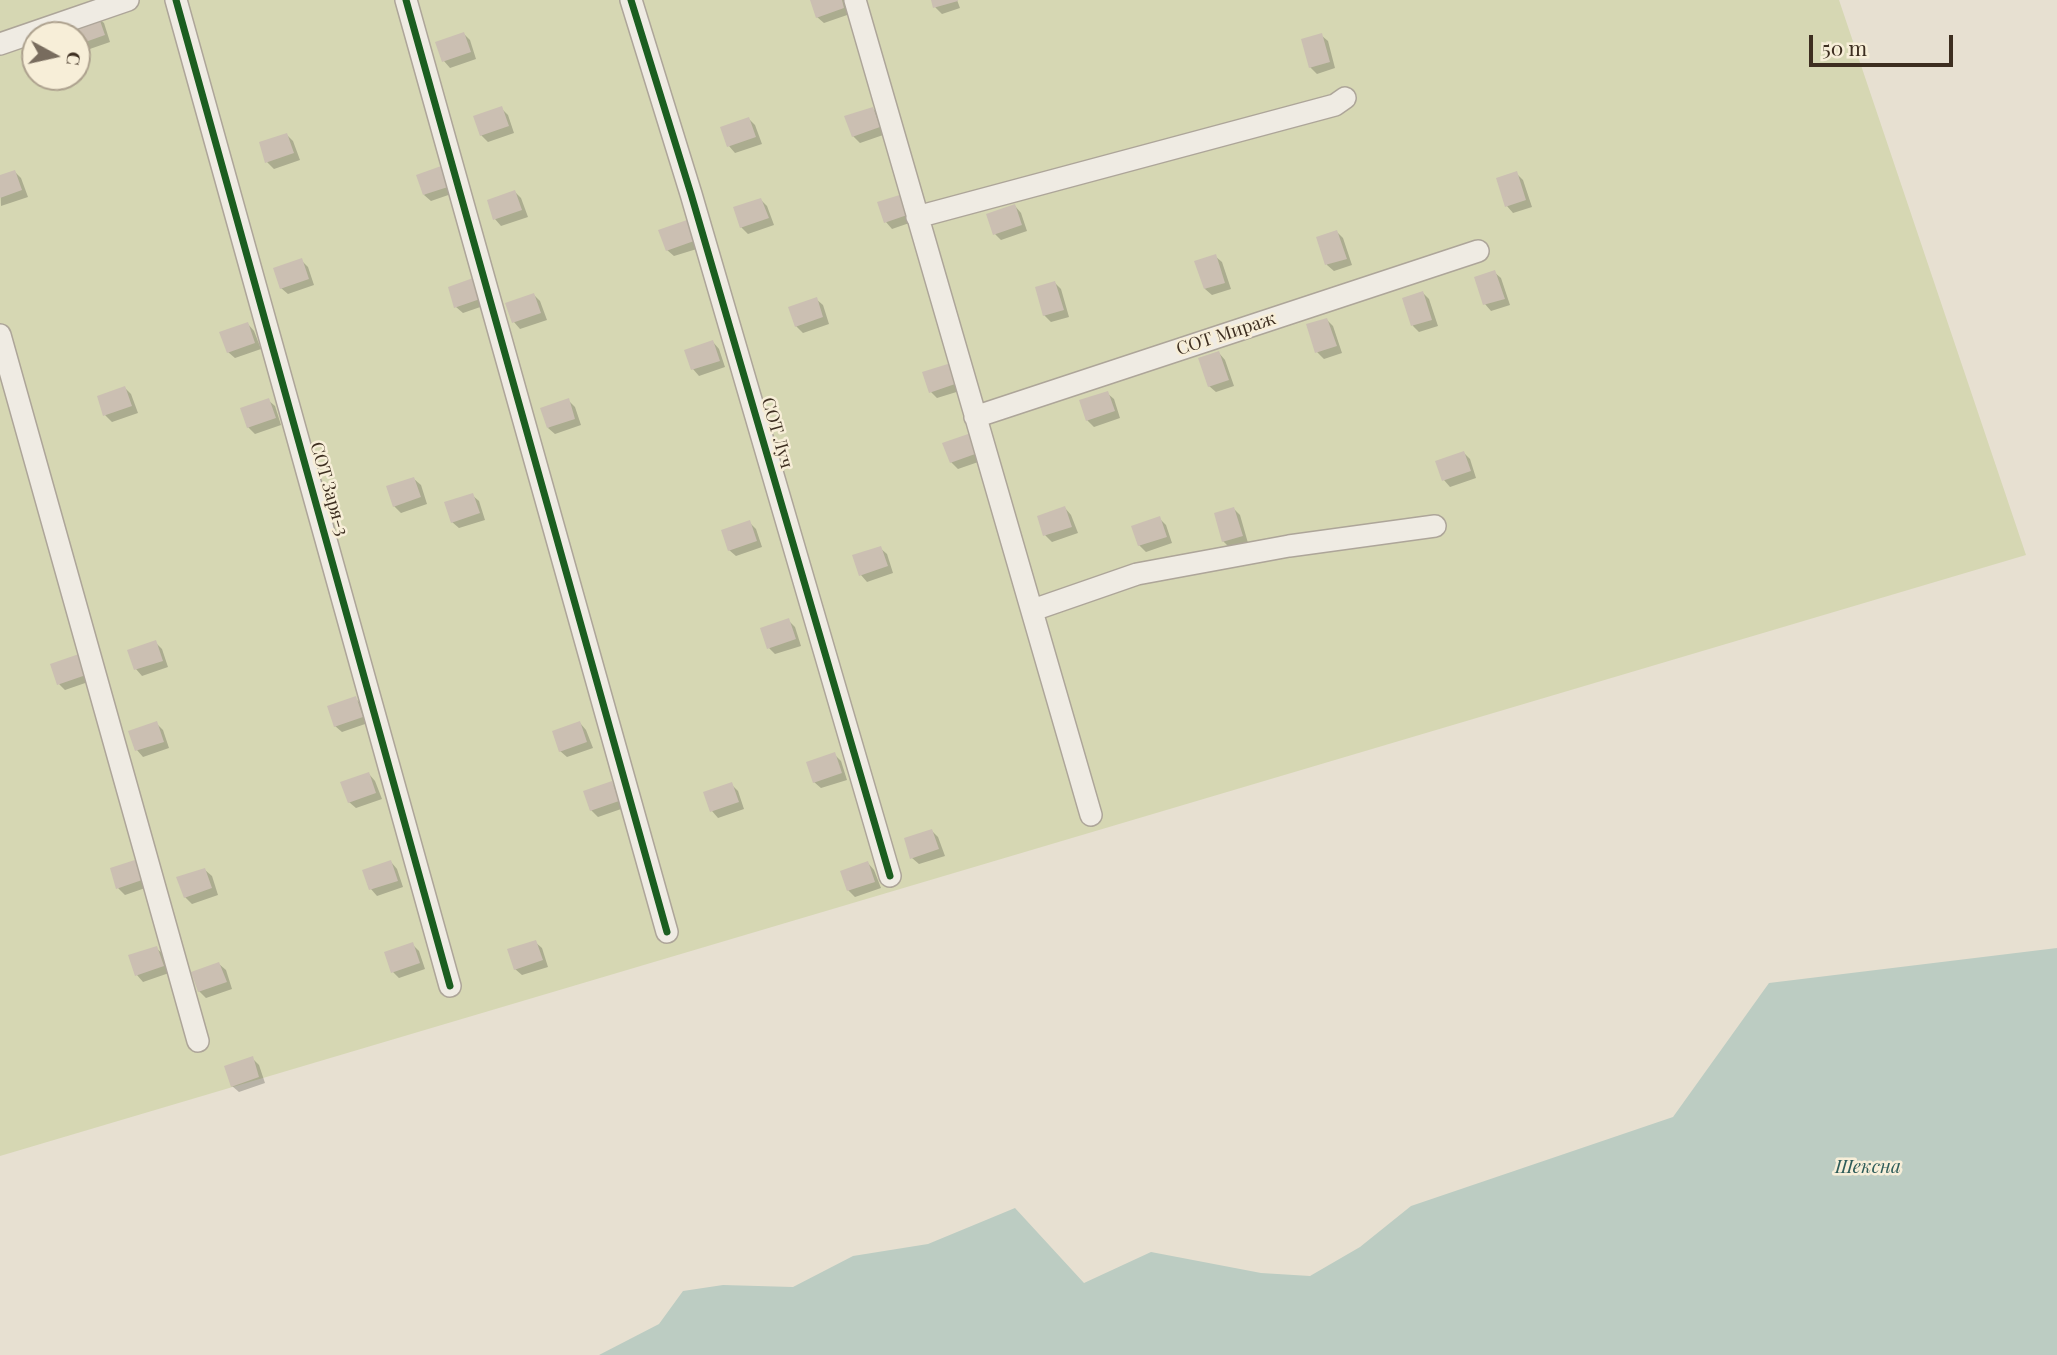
<!DOCTYPE html>
<html>
<head>
<meta charset="utf-8">
<style>
  body { margin:0 }
  #map { position:relative; width:2057px; height:1355px; overflow:hidden; background:#e7e0d1; font-family:"Playfair Display",serif }
  canvas { display:block }
  .north { position:absolute; left:21px; top:21px; width:70px; height:70px; box-sizing:border-box; background:#f7eed8; border:2px solid #ada18e; border-radius:50%; rotate:98deg; font-size:19px; font-weight:700; line-height:28px; text-align:center; color:#3d2e20 }
  .north::after { content:''; display:block; margin:auto; width:24px; height:32px; background:#786c5e; clip-path:polygon(50% 0,100% 100%,50% 72%,0 100%) }
  .scale { position:absolute; left:1809px; top:35px; width:144px; height:32px; box-sizing:border-box; border:4px solid #3d2e20; border-top:0; padding-left:9px; font-size:21px; line-height:24px; white-space:nowrap; color:#3d2e20; -webkit-text-stroke:5px #f7eed8; paint-order:stroke }
</style>
</head>
<body>
<div id="map">
<canvas width="2057" height="1355"></canvas>
<div class="north">С</div>
<div class="scale">50 m</div>
</div>
<script>
const ctx = document.querySelector('canvas').getContext('2d');
ctx.lineJoin = 'round';
function paint(path, color) {
  ctx.fillStyle = color;
  ctx.fill(path, 'evenodd');
}
function stroke(path, color, width, dash) {
  ctx.strokeStyle = color;
  ctx.lineWidth = width;
  ctx.lineCap = dash ? 'butt' : 'round';
  ctx.setLineDash(dash || []);
  ctx.stroke(path);
}
function write(font, color, halo, rows, align = 'center') {
  ctx.font = font + ' "Playfair Display",serif';
  ctx.lineWidth = 5;
  ctx.setLineDash([]);
  ctx.textBaseline = 'middle';
  ctx.strokeStyle = halo;
  ctx.fillStyle = color;
  for (const [text, x, y, turn = 0] of rows) {
    ctx.save();
    ctx.translate(x, y);
    ctx.rotate((+turn || 0) * Math.PI / 180);
    ctx.textAlign = isNaN(turn) ? turn : align;
    if (halo) ctx.strokeText(text, 0, 0);
    ctx.fillText(text, 0, 0);
    ctx.restore();
  }
}
paint(new Path2D(`
  M0,0h1839l187,555 -2026,601zM35,35h42v42h-42z`), '#d6d7b3');
paint(new Path2D(`
  M2057,948v407h-1458l60,-31 24,-33 40,-6 70,2 60,-31 75,-12 87,-36 69,75 67,-31 110,21 49,3 50,-29 51,-41 262,-89 96,-134z`), '#bcccc2');
paint(new Path2D(`
  M812,0h33l5,14 -26,9 -7,-6z
  M933,0h24l3,8 -18,6 -7,-7z
  M97,17l7,6 6,19 -26,9 -6,-7 -1,-9h-2z
  M464,34l6,6 6,19 -26,9 -6,-7z
  M1321,35l7,6 7,27 -18,6 -7,-7z
  M501,108l7,7 6,18 -26,9 -7,-7z
  M873,109l7,6 6,19 -26,9 -7,-7z
  M749,119l6,6 7,19 -27,9 -6,-7z
  M287,135l6,6 7,19 -26,9 -7,-7z
  M444,167l13,25 -26,9 -7,-6z
  M15,172l6,6 7,19 -27,9 -1,-29z
  M1516,173l7,7 9,27 -19,6 -6,-7z
  M515,192l6,6 7,19 -27,9 -6,-7z
  M761,200l6,6 7,19 -26,9 -7,-7z
  M879,204l39,16 -26,9 -6,-7z
  M1015,206l6,7 6,18 -26,9 -6,-6z
  M687,222l7,7 6,19 -26,8 -7,-6z
  M1337,232l6,6 9,27 -18,6 -7,-6 -9,-27z
  M1215,256l7,6 9,27 -19,6 -7,-6z
  M301,260l7,7 6,18 -26,9 -7,-6z
  M1494,272l7,6 9,27 -19,6 -6,-7z
  M476,279l13,25 -26,9 -7,-6z
  M1055,283l6,6 8,28 -18,5 -7,-7z
  M1423,293l6,6 9,27 -19,6 -6,-6 -9,-27z
  M534,295l6,6 7,19 -27,9 -6,-7z
  M816,299l7,6 6,19 -26,9 -7,-7z
  M1327,320l6,6 9,27 -18,6 -7,-7z
  M248,324l6,7 7,18 -26,9 -7,-6z
  M713,342l6,7 6,18 -26,9 -6,-7 -7,-18z
  M1219,353l6,7 9,26 -18,6 -7,-6z
  M957,371l6,19 -26,8 -6,-6z
  M125,388l6,6 7,19 -26,9 -7,-7z
  M1107,393l7,6 6,19 -26,9 -7,-7z
  M268,400l7,6 6,19 -26,9 -7,-7z
  M568,400l7,7 6,18 -26,9 -7,-6z
  M971,435l13,25 -26,9 -7,-7z
  M1464,453l6,6 6,19 -26,9 -6,-7z
  M414,479l7,6 6,19 -26,9 -7,-7z
  M472,495l7,6 6,19 -26,8 -7,-6z
  M1065,508l6,7 7,18 -26,9 -7,-7z
  M1234,509l6,6 8,28 -18,5 -7,-7z
  M1159,518l7,7 6,18 -26,9 -7,-7z
  M749,522l7,7 6,18 -26,9 -7,-6z
  M880,548l7,6 6,19 -26,9 -6,-7z
  M789,621l6,6 6,19 -26,8 -6,-6z
  M155,642l7,7 6,18 -26,9 -6,-7 -7,-18z
  M79,656l12,25 -26,9 -6,-6z
  M356,699l6,6 6,18 -26,9 -7,-6z
  M156,723l7,7 6,18 -26,9 -6,-7z
  M580,723l6,7 7,18 -26,9 -7,-6z
  M834,754l7,7 6,19 -26,8 -7,-6z
  M369,774l6,7 7,18 -26,9 -7,-6z
  M611,783l7,7 6,18 -26,9 -7,-7z
  M731,784l7,7 6,18 -26,9 -6,-7z
  M932,831l6,6 7,19 -26,8 -7,-6z
  M138,861l13,25 -26,9 -7,-7z
  M391,862l6,7 6,18 -26,9 -6,-7 -6,-18z
  M868,863l6,7 7,18 -26,9 -7,-7z
  M205,870l7,6 6,19 -26,9 -7,-7z
  M535,942l7,6 6,19 -26,8 -7,-6z
  M412,944l7,7 6,18 -26,9 -6,-6z
  M156,948l7,6 6,19 -26,9 -6,-7z
  M219,964l7,6 6,19 -26,9 -7,-7z
  M252,1058l7,7 6,18 -26,9 -7,-6z`), '#0003');
paint(new Path2D(`
  M810,0h32l2,8 -28,10z
  M931,0h27v1l-25,7z
  M98,15l7,20 -28,10v-10h-4l-4,-11z
  M464,32l7,20 -29,10 -7,-20z
  M1322,33l8,29 -21,6 -8,-29z
  M502,106l7,20 -29,10 -7,-20z
  M873,107l7,20 -28,10 -8,-21z
  M749,117l7,20 -29,10 -7,-20z
  M287,133l7,20 -29,10 -6,-21z
  M444,165l7,21 -28,9 -7,-20z
  M15,170l7,20 -22,8v-23z
  M1517,171l9,29 -21,7 -9,-29z
  M515,190l7,20 -29,10 -6,-20z
  M906,193l7,20 -29,10 -7,-21z
  M761,198l8,20 -29,10 -7,-21z
  M1015,204l7,21 -29,10 -7,-21z
  M687,220l7,21 -28,10 -8,-21z
  M1337,230l10,29 -22,6 -9,-28z
  M1216,254l9,29 -21,6 -10,-28z
  M302,258l7,21 -29,10 -7,-21z
  M1495,270l10,29 -22,6 -9,-28z
  M476,277l7,21 -29,10 -6,-21z
  M1055,281l9,29 -21,6 -8,-29z
  M1423,291l9,29 -21,6 -9,-28z
  M534,293l7,20 -29,10 -7,-20z
  M817,297l6,20 -28,10 -7,-20z
  M1327,318l10,28 -22,7 -9,-29z
  M248,322l7,21 -28,10 -8,-21z
  M713,340l7,21 -29,9 -7,-20z
  M1219,351l10,29 -21,7 -10,-29z
  M951,363l7,20 -29,10 -7,-21z
  M125,386l7,20 -29,10 -6,-20z
  M1108,391l7,20 -29,10 -7,-21z
  M269,398l7,20 -29,10 -7,-20z
  M569,398l6,21 -28,9 -7,-20z
  M971,433l7,20 -28,10 -8,-20z
  M1464,451l7,20 -29,10 -7,-20z
  M414,477l7,20 -28,10 -7,-21z
  M473,493l7,20 -29,10 -7,-21z
  M1065,506l7,21 -29,9 -6,-20z
  M1234,507l9,29 -21,6 -8,-29z
  M1160,516l7,21 -29,9 -7,-20z
  M750,520l7,21 -29,10 -7,-21z
  M881,546l7,20 -29,10 -7,-21z
  M789,618l7,21 -29,10 -7,-21z
  M156,640l7,21 -29,9 -7,-20z
  M79,654l7,21 -29,10 -7,-21z
  M356,696l7,21 -29,10 -7,-21z
  M157,721l7,21 -29,9 -7,-20z
  M580,721l7,21 -28,10 -7,-21z
  M835,752l7,21 -29,10 -7,-21z
  M369,772l7,21 -28,10 -8,-21z
  M612,781l7,20 -29,10 -7,-20z
  M732,782l7,20 -29,10 -7,-20z
  M932,829l7,20 -29,10 -6,-21z
  M138,859l7,20 -29,10 -6,-21z
  M391,860l7,21 -29,9 -7,-20z
  M868,861l7,21 -28,9 -7,-20z
  M205,868l7,20 -28,10 -8,-21z
  M536,940l7,20 -29,10 -7,-21z
  M413,942l7,21 -29,10 -7,-21z
  M157,946l7,20 -29,10 -7,-21z
  M219,962l8,20 -29,10 -7,-20z
  M253,1056l6,21 -28,10 -7,-21z`), '#cbbfb2');
const street = new Path2D(`
  M176,0l274,986
  M406,0l261,932
  M631,0l60,194 199,682
  M855,0l236,815
  M0,44l128,-44
  M917,217l418,-112 10,-7
  M0,335l198,706
  M975,417l503,-166
  M1033,610l104,-36 152,-28 146,-20`);
stroke(street, '#ada599', 24);
stroke(street, '#efebe3', 21);
stroke(new Path2D(`
  M176,0l274,986
  M406,0l261,932
  M631,0l60,194 199,682`), '#1b5e20', 7);
write('18px', '#3d2e20', '#f7eed8', [
  ["СОТ Мираж",1226,334,-18],
  ["СОТ Луч",777,433,74],
  ["СОТ Заря-3",329,489,74]
]);
write('italic 19px', '#2f5d5a', '#f7eed8', [
  ["Шексна",1868,1167]
]);
</script>
</body>
</html>
